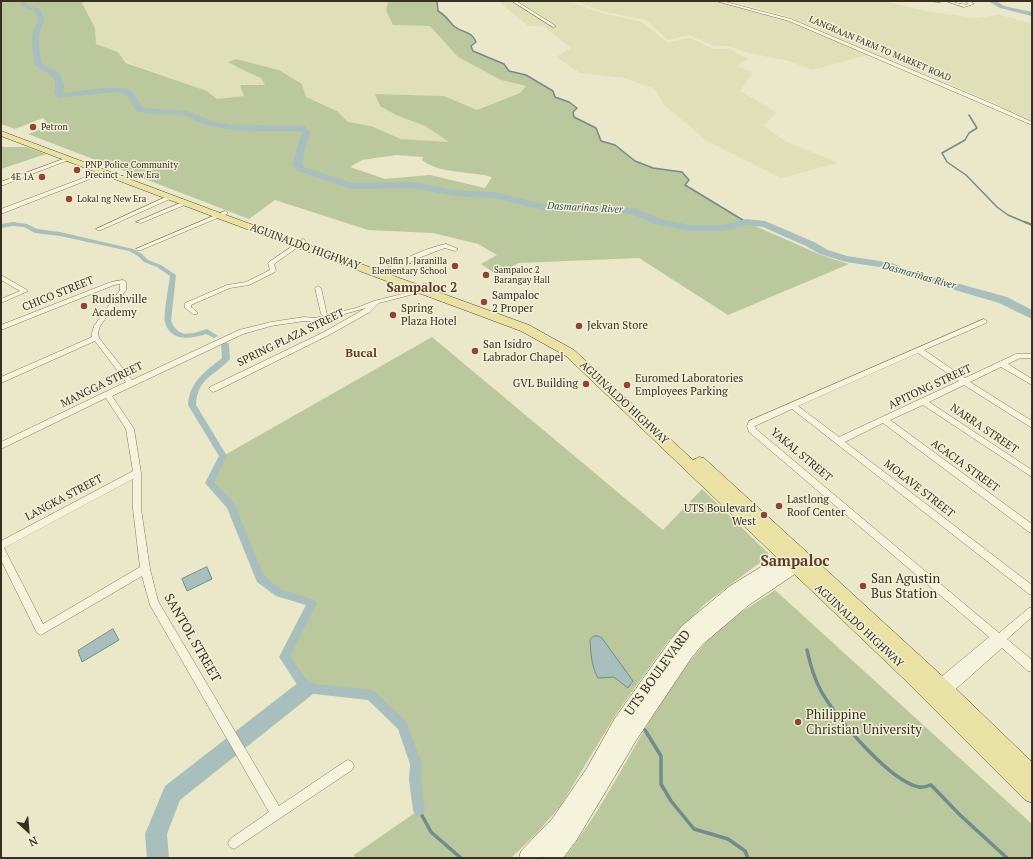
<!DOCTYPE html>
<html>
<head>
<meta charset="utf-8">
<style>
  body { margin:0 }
  #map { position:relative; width:1033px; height:859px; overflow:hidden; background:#ebe7c9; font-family:"PT Serif",serif }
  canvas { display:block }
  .frame { position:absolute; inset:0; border:2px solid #373021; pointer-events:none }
  .north { position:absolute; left:8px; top:811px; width:40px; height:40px; -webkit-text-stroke:3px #f3f0d8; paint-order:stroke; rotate:154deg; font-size:11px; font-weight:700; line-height:16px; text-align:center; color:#373021 }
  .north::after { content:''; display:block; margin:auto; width:14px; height:18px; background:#373021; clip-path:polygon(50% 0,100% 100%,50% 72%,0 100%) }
</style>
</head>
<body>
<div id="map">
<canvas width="1033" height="859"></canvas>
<div class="frame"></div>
<div class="north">N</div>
</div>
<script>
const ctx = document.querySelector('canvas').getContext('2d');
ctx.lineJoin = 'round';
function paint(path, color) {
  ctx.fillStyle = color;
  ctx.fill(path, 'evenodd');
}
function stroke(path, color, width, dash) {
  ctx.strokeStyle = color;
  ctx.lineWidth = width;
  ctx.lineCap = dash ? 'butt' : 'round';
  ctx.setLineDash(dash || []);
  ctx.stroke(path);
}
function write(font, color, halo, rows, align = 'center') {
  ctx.font = font + ' "PT Serif",serif';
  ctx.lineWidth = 3;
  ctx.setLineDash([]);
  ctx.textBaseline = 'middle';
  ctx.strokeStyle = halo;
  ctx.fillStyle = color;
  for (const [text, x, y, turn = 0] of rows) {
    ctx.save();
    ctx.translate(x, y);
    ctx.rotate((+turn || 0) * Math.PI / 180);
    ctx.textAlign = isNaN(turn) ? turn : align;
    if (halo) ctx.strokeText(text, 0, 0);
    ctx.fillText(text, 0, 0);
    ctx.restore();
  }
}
paint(new Path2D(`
  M81,1h307l-2,9 20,15 24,1 9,9 62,45 25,6 -6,7 -43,17 -33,-14 -69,-2 21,21 29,11 25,16 -49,-3 -30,-13 -23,-4 -11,-11 -31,-14 -4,-13 -23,-14 -43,-11 11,13 14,6 4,7h-25l5,11 -28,3 -10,-8 -81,-29 -8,-10 -22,-8 -1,-16z
  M498,1h70l34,12 40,9 25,20 23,-4 24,11h15l20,10 -12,7 16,7 -13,18 36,21 -12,14 21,15 53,22 -57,15 -74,-37 -43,-36 -9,-16 -31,-11 -44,-5 -24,-16 15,-9 -28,-22h-15z
  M574,1h143l69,17 85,36 -59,16 -23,-9 -40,-8 -21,-7h-14l-25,-11 -21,5 -22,-20 -40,-8z
  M729,1h155l46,11 44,6 27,-3 31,9v97l-18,-7 -19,-11 -208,-87z`), '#dfe0b7');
paint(new Path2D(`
  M1,1h80l14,27 1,16 22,8 8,11 81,28 10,8 27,-3 -4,-11h25l-4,-7 -14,-6 -19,-10 8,-3 43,11 23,14 4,13 31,14 11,11 23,4 30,13 48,3 -24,-16 -29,-11 -16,-9 -5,-12 69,2 33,14 43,-17 6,-7 -25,-6 -43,-23 -28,-31 -37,-1 -7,-15 2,-9h49l1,10 8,5 9,11 14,6 5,4 2,5 -5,4 2,5 31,13 5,7 17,4 27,16 2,6 14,5 8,6 -4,4 1,5 22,11 6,13 13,4 21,16 17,7 29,4 7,8 -4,5 61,37 75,33 28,9 -121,51 -89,-57 -120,5 -23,11 -15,-10 16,-9 -19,-11 -45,-11 -65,-3 -93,-30 -26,19 -221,-85 22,-8 -7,-8 -28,11 -14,-5zM396,155l27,2 -1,3c17,14 49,11 70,17l-7,11 -55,-13 -45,4 -35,-12 12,-7z
  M1,146l3,1h22l20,7 -45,15z
  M432,337l231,193 39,-41 68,66 -64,48 -37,37 -53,74 -55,91 -24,28 -26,25h-155l-2,-3 65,-45 -4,-30 1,-16 -14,-39 -32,-30 -64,-7 -22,-31 27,-54 -32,-10 -19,-14 -29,-73 -22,-23 14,-27z
  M775,590l257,234v34h-468c54,-67 84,-152 143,-217 18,-21 45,-35 68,-51z`), '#bbc89e');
const water = new Path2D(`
  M207,567l5,12 -25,12 -5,-12z
  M113,629l6,11 -37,22 -4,-11z
  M594,636h4l4,2 31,43 -5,7 -14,-11 -16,1c-7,-12 -7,-25 -8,-38z`);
paint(water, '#a9bfbd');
stroke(water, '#708d8b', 1);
stroke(new Path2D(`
  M437,1l1,10c9,5 11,11 17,16 8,6 17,4 21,15l-5,4 2,5 31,13 5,7 17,4 27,16 2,6 14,5 8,6 -4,4 1,5 22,11 5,13 14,4 20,16 18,7 29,4 7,8 -4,5 61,37
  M969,115l8,13 -8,5 -4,7 -23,13 5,9 19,13 31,32 11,8 19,8`), '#708d8b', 1.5);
stroke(new Path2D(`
  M1025,222l7,3`), '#708d8b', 2);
stroke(new Path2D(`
  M807,650c3,14 7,28 14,41 15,26 68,90 98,96 4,1 8,-1 12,-2l29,30 47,43
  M645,730l16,26v28l10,17 23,28 34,10 17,12 3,7
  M419,810l12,22 30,26`), '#708d8b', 3.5);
paint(new Path2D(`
  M13,222l14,2 10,5 23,3 73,17 9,5 6,6 13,5 15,10 -5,46 3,6 4,4 6,3 10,-1 13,-4 11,7 -4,2 -8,-4c-15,5 -36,8 -41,-12 -2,-7 4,-37 5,-46l-13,-9 -13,-5 -6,-6 -9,-5 -69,-15 -25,-3 -11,-6 -11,-1 -12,2v-4z
  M222,343h6l1,2 1,14c-15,17 -33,19 -34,46l31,51 -13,26 20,21 30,73 18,14 33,10 2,3 -27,53 19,27 61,7 4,1 32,30 16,43 -1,16 4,30 -2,4 -4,2 -4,-2 -2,-4 -4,-30 1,-16 -12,-35 -30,-29 -62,-7 -4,-1 -23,-35 27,-52 -30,-9 -19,-14 -30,-74 -22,-25 14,-27 -31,-51c1,-23 18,-34 34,-47l-1,-13z`), '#a9bfbd');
paint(new Path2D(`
  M19,1h6l2,4 14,5 3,10c-8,15 -5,28 -2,44l17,8 5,13 -1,8c15,-1 56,-10 68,-2 6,5 7,12 13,17l43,3 27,11 18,3 73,1 5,6 -8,32 2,3 48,16 61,-1 41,8 41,2 51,13 88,3 27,11 29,6h34l22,-6 19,2 49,21 14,8 19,6 45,7 20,8 95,26 25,13v9l-33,-16 -95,-28 -18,-7 -40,-6 -26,-8 -14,-8 -43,-19 -17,-2 -22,6h-34l-36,-7 -22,-10 -86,-3 -51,-13 -41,-2 -41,-8 -62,1 -53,-18 -6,-6 10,-33 -2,-1c-30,0 -60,2 -89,-5 -9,-2 -16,-7 -25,-10 -12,-4 -32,0 -46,-4 -11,-3 -4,-16 -24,-20l-58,6 -4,-5c5,-21 -7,-17 -19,-28 -3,-16 -6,-30 3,-45l-3,-9 -12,-4z
  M988,1h8l8,5 28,6v4l-32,-8z
  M306,679l7,3 2,6 -2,6 -133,106 -13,34 2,24h-22l-2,-24 20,-48 134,-104z`), '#a9bfbd');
stroke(new Path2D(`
  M86,177l5,-2`), '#c7c2a7', 6, [6, 3]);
const minor = new Path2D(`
  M512,1h4l40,25 -3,1z
  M716,1h6l69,18 204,86 37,17v3l-243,-104z
  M927,1h15l-2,1z
  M946,1c8,0 15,5 23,3l-4,-3h5l4,3 -10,3z
  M66,158l5,1 -70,27v-4z
  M170,195l2,1v2l-71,32h-4l-1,-1z
  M185,201l3,2 -1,1 -46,19 -5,-1z
  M225,211l3,2 -1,1 -86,36h-4l-1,-1z
  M303,239l3,2 -1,1 -31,22 2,7 -1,1 -26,13 -19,3 -39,17v2l6,5v2h-4l-8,-6v-5l42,-18 19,-3 24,-12 -2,-7 1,-1z
  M446,244l12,5 -3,2 -10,-3 -3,1 -26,10 -32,17h-4l-1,-1c12,-12 50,-28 67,-31z
  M1,275l26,15 1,1 -27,12v-4l19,-8 -19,-11z
  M123,280l3,2v8l-26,36 -2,7 1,5 33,42 107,-50 32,-8 33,-5 11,1 8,-2 -2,-2 -6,-26 1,-1 2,-1 3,2 6,27 29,-7 18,-7 32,-8 17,-9h4l1,1 -18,10 -31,8 -9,9 -41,23 -113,56 -3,1 -4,-3 1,-2 114,-55 42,-24 -51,14 -11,-1 -33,5 -28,8 -131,62 22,33 7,44v36l9,60 8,32 121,205 65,-44 4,-2 4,2 2,4 -2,4 -118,79 -4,-2 -2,-4 2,-4 39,-27 -119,-207 -8,-29 -101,59 -4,-2 -36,-73v-19l132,-70 -7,-42 -20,-31 -105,51v-7l125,-60 -31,-41 -94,42v-6l91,-40v-4l2,-7 26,-36v-6l-6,1 -113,45v-5l110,-43zM133,479v30l7,58 -97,57 -39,-76z
  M984,319l3,2 -1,2 -62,27 41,28 51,-24h16v4h-12l-12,6 24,15v6l-31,-18 -31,15 62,39v7l-68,-43 -35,17 103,68v7l-109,-72 -33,15 142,104v9l-3,-1 -146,-109 -38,19 187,143v10l-3,-1 -237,-185 -37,17 1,3 243,204 30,-25 3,-1v10l-25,22 25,21v12l-4,-1 -26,-23 -53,47 -4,1 -4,-1 -1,-4 -5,-1 -1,-4 1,-4 54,-45 -240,-205 -2,-6 2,-5zM918,353l41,28 -120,56 -41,-31z`);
const tertiary = new Path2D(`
  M103,170l2,1v2l-14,5 -1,1 -89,35v-5l85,-32 4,-1 1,-1z`);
const secondary = new Path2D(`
  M795,551l9,4 2,4 -5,11 -52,35 -46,39 -11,13 -55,82 -61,102 -13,17h-21l1,-2 -2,2h-22l2,-7 31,-32 35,-51 28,-50 57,-80 11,-13 47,-39 52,-32z`);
const primary = new Path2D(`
  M1,131l222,83 306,111 45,25 119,110 6,-3 5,1 248,227 80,77v41l-7,-3 -121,-121 -338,-323 -45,-25 -304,-113 -216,-82z`);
stroke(minor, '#857b5f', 1);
stroke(tertiary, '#857b5f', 1);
stroke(secondary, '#675c42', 1);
stroke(primary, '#544833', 1);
paint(minor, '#f6f3dc');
paint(tertiary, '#f6f3dc');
paint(secondary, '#f6f3dc');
paint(primary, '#eae1a5');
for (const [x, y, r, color] of [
  [33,127,4,"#8f4535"],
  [77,170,4,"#8f4535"],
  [42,177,4,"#8f4535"],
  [69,199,4,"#8f4535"],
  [455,266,4,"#8f4535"],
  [486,275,4,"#8f4535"],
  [484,302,4,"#8f4535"],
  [84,306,4,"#8f4535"],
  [393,315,4,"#8f4535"],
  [579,326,4,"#8f4535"],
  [475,351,4,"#8f4535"],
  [586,384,4,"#8f4535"],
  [627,385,4,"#8f4535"],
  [779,506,4,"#8f4535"],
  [764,515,4,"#8f4535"],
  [863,586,4,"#8f4535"],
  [798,722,4,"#8f4535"]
]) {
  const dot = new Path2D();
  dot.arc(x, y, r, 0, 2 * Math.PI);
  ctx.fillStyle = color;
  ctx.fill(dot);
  stroke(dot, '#f3f0d8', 1.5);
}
write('9px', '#373021', '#f3f0d8', [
  ["LANGKAAN FARM TO MARKET ROAD",880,49,23]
]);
write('9px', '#373021', '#f3f0d8', [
  ["Petron",41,127],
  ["PNP Police Community",85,165],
  ["Precinct - New Era",85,175],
  ["4E 1A",34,177,"right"],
  ["Lokal ng New Era",77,199],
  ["Delfin J. Jaranilla",447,261,"right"],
  ["Elementary School",447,271,"right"],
  ["Sampaloc 2",494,270],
  ["Barangay Hall",494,280]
], 'left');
write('italic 10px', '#325156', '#f3f0d8', [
  ["Dasmariñas River",585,208,3],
  ["Dasmariñas River",919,276,16]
]);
write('11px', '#373021', '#f3f0d8', [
  ["AGUINALDO HIGHWAY",305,247,20],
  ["CHICO STREET",58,294,-22],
  ["SPRING PLAZA STREET",291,338,-26],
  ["MANGGA STREET",102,385,-26],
  ["APITONG STREET",930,387,-25],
  ["AGUINALDO HIGHWAY",624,403,43],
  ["NARRA STREET",984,429,34],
  ["YAKAL STREET",801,455,40],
  ["ACACIA STREET",965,466,36],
  ["MOLAVE STREET",919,489,38],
  ["LANGKA STREET",64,498,-28],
  ["AGUINALDO HIGHWAY",859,626,43]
]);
write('11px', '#373021', '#f3f0d8', [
  ["Sampaloc",492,296],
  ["2 Proper",492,309],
  ["Rudishville",92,300],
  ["Academy",92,313],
  ["Spring",401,309],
  ["Plaza Hotel",401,322],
  ["Jekvan Store",587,326],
  ["San Isidro",483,345],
  ["Labrador Chapel",483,358],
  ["Euromed Laboratories",635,379],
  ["Employees Parking",635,392],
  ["GVL Building",578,384,"right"],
  ["Lastlong",787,500],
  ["Roof Center",787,513],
  ["UTS Boulevard",756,509,"right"],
  ["West",756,522,"right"]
], 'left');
write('bold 12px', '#603c25', '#f3f0d8', [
  ["Bucal",361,354]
]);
write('bold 13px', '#603c25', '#f3f0d8', [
  ["Sampaloc 2",422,288]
]);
write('13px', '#373021', '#f3f0d8', [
  ["San Agustin",871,579],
  ["Bus Station",871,594],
  ["Philippine",806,715],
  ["Christian University",806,730]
], 'left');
write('13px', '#373021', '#f3f0d8', [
  ["SANTOL STREET",192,638,60],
  ["UTS BOULEVARD",658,673,-54]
]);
write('bold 15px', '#603c25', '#f3f0d8', [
  ["Sampaloc",795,562]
]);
</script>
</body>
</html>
